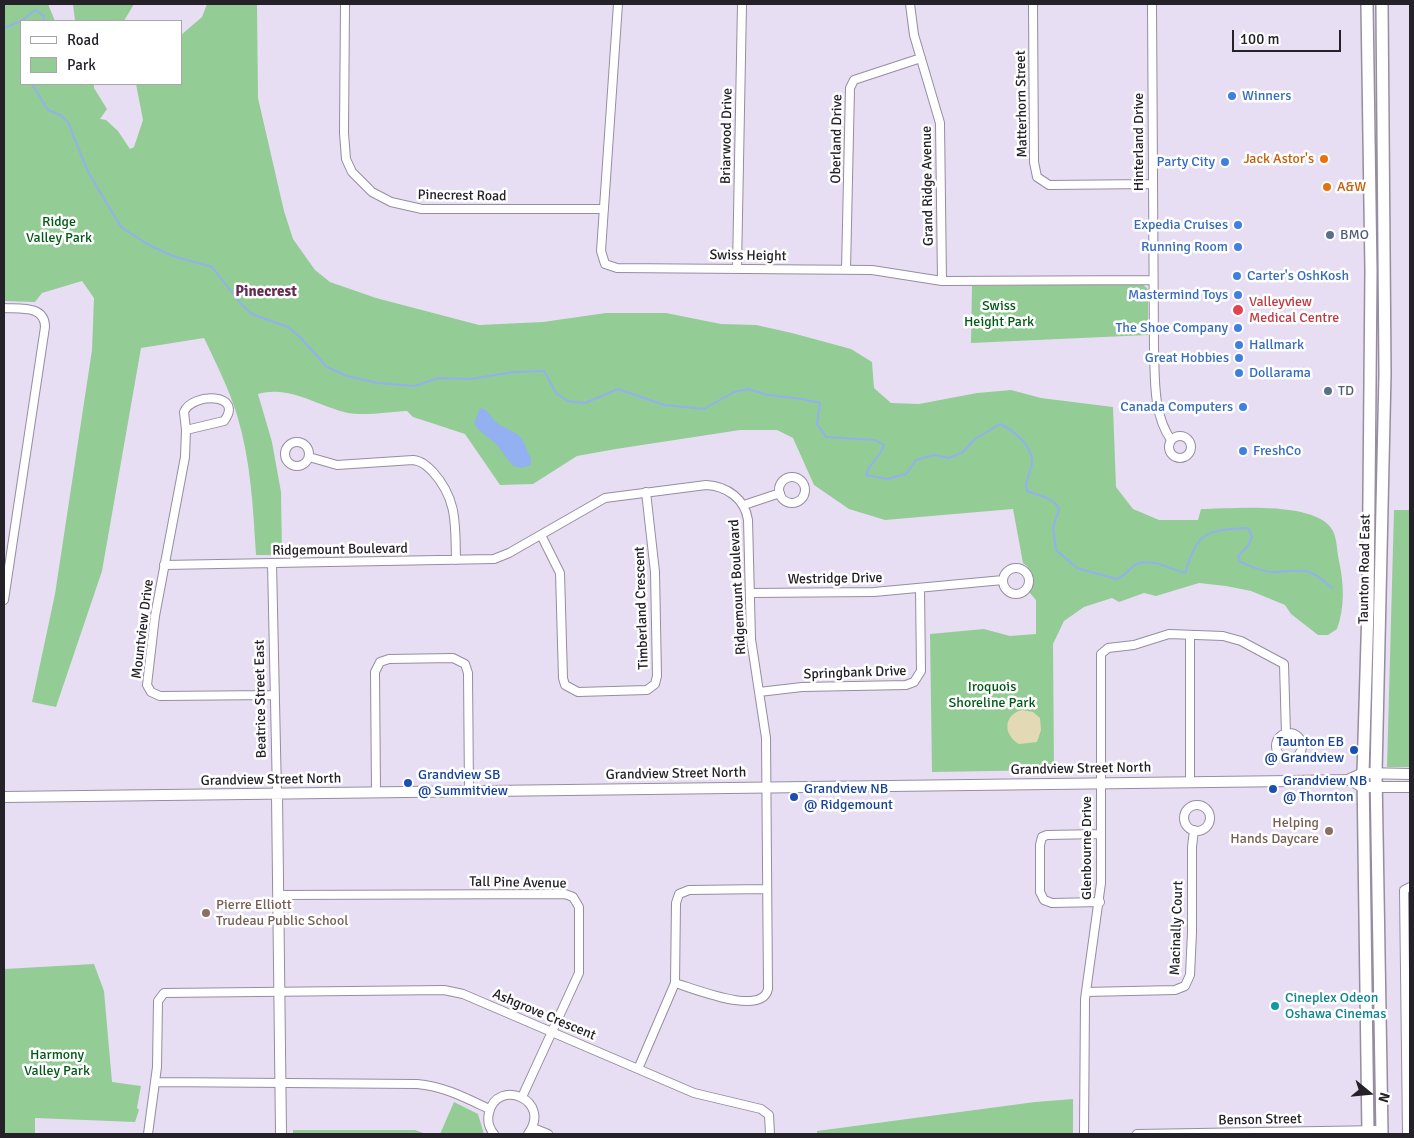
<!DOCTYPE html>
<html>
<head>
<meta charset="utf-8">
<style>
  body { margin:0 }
  #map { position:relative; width:1414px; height:1138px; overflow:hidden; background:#e8def4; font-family:Signika,sans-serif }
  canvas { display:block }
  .frame { position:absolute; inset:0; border:5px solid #252129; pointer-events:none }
  .legend { position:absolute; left:20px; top:20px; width:162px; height:65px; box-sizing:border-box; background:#fff; border:1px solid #a8a6a9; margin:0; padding:6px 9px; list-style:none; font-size:15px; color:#252129 }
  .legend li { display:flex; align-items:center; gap:10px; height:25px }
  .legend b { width:25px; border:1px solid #a8a6a9 }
  .north { position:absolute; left:1344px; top:1068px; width:50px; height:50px; -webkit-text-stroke:4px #fff; paint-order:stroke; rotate:107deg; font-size:14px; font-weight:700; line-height:20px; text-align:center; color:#252129 }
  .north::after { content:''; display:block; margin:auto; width:18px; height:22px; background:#252129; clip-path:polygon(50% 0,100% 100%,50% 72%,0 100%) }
  .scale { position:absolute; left:1232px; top:30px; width:109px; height:22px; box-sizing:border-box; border:2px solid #252129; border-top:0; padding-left:6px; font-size:15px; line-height:18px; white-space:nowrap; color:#252129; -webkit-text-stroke:4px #fff; paint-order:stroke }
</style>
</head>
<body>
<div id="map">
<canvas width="1414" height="1138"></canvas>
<div class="frame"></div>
<ul class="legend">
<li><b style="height:6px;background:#fff"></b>Road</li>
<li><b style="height:14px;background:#94cc96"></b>Park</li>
</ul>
<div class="north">N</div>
<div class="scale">100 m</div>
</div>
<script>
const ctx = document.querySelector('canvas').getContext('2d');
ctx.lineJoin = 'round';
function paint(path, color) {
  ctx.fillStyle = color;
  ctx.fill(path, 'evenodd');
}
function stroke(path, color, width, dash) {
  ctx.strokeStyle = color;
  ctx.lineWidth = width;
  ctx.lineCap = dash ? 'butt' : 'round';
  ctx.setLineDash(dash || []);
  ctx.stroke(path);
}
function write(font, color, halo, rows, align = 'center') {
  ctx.font = font + ' Signika,sans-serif';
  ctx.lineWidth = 5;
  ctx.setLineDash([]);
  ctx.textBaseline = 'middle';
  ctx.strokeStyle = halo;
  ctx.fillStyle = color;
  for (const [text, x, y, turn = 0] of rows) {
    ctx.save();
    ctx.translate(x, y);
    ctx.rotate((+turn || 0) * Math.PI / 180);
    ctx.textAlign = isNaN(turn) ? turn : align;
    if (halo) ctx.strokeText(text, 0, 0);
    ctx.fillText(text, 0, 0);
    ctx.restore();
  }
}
paint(new Path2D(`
  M4,4h44l7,17h-34v63h73v4l13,21 -7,10 6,1 12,11 12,18 4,-2 9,-27 -7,-36h45v-49l21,-18 5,-13h50l1,94 26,113 9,28 22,31 15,12 46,16 103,27 64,-3 63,-9h60l55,11 35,1 36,8 59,16 21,13 2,26 17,15 28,1 58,-11 34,-3 30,8 72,9 3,80 17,22 26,11h39l3,-11c30,0 116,-9 132,22 4,8 4,21 6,30 5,23 6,46 -2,68l-9,6h-10l-27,-21 -6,-9 -34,-14 -25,-5 -27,-3 -43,13 -12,-3 -25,9 -7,-4 -28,9 -20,14 -11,23 1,126 -122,2 -2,-138 54,-5 26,7 26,-2v-34l-7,-8c7,-12 5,-21 -6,-29l-10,-54 -128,11 -36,-11 -35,-24 -21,-47 -16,-8h-37l-124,19 -39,7 -44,28 -33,1 -35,-51 -52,-17 -6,-6c-18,1 -41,5 -59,2 -31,-7 -58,-28 -90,-19l14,48 9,50 1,63h-26c-3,-47 -5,-94 -19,-140 -8,-26 -21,-52 -33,-77l-63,10 -39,223 -46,136 -24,-5 23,-108 37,-244 2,-52 -12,-17 -40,12 -7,9 -31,-1z
  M73,4h61l-10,17h-49z
  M1142,284l6,5v46l-177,8 1,-57z
  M1394,510h16v257h-23z
  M94,964l10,27 8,91 29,4 -4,22 2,2 -4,12 -100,-4v16h-31v-165z
  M1073,1099v35h-256v-3l218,-29z
  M454,1102l24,12 6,20h-44z
  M293,1130h122l11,4h-133z`), '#94cc96');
paint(new Path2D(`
  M1022,710l11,2 7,6 1,12 -4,12 -18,2c-16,-9 -16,-29 3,-34z`), '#e3dab5');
paint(new Path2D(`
  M480,408c10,2 10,9 17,15 8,6 21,8 26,18 3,5 4,11 8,17v7l-9,3 -9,-2 -17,-22 -18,-15 -4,-6z`), '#93b1f0');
stroke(new Path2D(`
  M4,28l19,-8 12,-10 9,6 -1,5
  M32,84l16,26 12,5 8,7 20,50 33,55 28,18 24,11 39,11 30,38 10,9 36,13 12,10 27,30 20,9 31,7 37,3 23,-8 33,1 42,-7 31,-1 12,22 12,8 17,2 33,-14 46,16 40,4 30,-17 14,-3 20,6 34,4 18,4 -3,21 9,13 49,3 9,5c-4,13 -15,18 -18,30l21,4 19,-5 10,-14 18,-5 15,3 14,-6 12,-13 25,-15c13,6 34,23 32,39 -1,10 -8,17 -5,28l20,7 8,5 4,6 -6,19 3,22 21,18 39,11c8,-2 12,-9 19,-14 14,-8 36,4 50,8 13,-42 21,-43 63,-45l4,9 -4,9 -10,10 2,6c9,3 20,9 30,10 33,1 34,-10 62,16`), '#93b1f0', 2);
const minor = new Path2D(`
  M345,4l-1,129 2,26 6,13 20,20 19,10 31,7h182
  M618,4l-17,247 4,13 12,4 255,2 70,11 210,-1
  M910,4l4,31 26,88 2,158
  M1033,4l1,158 3,15 12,8 103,-1
  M1152,4l2,345c1,30 -1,65 17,91
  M737,268l5,-264
  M846,270l4,-182 4,-8 67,-22
  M4,308c16,1 41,-3 41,19l-41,273
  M186,430l38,-9c21,-28 -32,-29 -40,-9l2,18 -1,27 -30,159 -8,69 4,7 9,4 114,-1
  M1169 447a11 11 0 1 1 22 0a11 11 0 1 1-22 0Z
  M285 454a12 12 0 1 1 24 0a12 12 0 1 1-24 0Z
  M309,457l28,8 76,-5c9,1 14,6 20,12 25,28 22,53 23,88
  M779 490a13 13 0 1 1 26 0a13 13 0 1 1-26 0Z
  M744,505l36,-12
  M541,535l19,38 3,105 2,7 13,7 69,-2 8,-6 2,-8 -2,-104 -9,-80
  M272,563l5,231
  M164,565l330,-6 15,-6 96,-55 101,-13c21,1 39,14 42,35l3,119 15,99 2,251c-6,28 -75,-1 -93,-6
  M1003 581a13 13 0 1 1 26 0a13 13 0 1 1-26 0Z
  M750,593l124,-1 129,-12
  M1190,635v147
  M759,692l43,-5 104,-2 8,-3 7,-11 -1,-83
  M1276 746a13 13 0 1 1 26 0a13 13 0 1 1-26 0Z
  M376,792l-1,-120 5,-10 9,-3 64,-1 12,6 3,9 1,118
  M1184 818a13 13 0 1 1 26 0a13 13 0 1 1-26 0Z
  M278,895l287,-1 8,3 6,10v66l-57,124
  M1100,902l-48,1 -8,-3 -4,-8v-47l2,-8 5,-2 54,-1
  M1086,992l89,-2 10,-4 5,-11 2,-43v-85l2,-17
  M638,1069l37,-86 1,-80 3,-9 10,-4 78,-1
  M156,1082l261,2c26,2 49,14 72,25
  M533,1128l15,6
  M148,1134l9,-67 1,-66 6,-8 280,-3 19,4 231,99 67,16 8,6 1,19
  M494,1134c-5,-6 -7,-13 -5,-21 8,-36 64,-13 39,21
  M1084,1134l1,-135 16,-116v-229l7,-6 26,-3 35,-11 54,2 18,5 43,23 2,70
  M1137,1134l245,-4
  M1407,1134l-3,-244 6,-3`);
const tertiary = new Path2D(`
  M1357,784l6,3h47
  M277,794l4,340
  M4,797l1288,-16 56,-1 15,-7 47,1`);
const secondary = new Path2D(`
  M1367,4l4,267 -3,337 -5,165 5,361
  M1382,4l3,370 -9,399 6,361`);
stroke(minor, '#968da0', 10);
stroke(tertiary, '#968da0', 12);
stroke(secondary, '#968da0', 14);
stroke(minor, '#fff', 8);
stroke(tertiary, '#fff', 10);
stroke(secondary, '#fff', 11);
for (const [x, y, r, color] of [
  [1232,96,5,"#3f7fe0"],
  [1324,159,5,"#e8710a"],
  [1225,162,5,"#3f7fe0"],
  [1327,187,5,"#e8710a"],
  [1238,225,5,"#3f7fe0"],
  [1330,235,5,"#5c6f8a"],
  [1238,247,5,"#3f7fe0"],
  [1237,276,5,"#3f7fe0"],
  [1238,295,5,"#3f7fe0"],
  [1238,310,6,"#e0444e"],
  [1238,328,5,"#3f7fe0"],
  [1239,345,5,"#3f7fe0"],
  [1239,358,5,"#3f7fe0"],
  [1239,373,5,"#3f7fe0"],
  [1328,391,5,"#5c6f8a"],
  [1243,407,5,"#3f7fe0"],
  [1243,451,5,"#3f7fe0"],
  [1354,750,5,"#1a4fb4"],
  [408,783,5,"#1a4fb4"],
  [1273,789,5,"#1a4fb4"],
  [794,797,5,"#1a4fb4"],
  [1329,831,5,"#8d6e63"],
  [206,913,5,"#8d6e63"],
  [1275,1006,5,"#0f9aa8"]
]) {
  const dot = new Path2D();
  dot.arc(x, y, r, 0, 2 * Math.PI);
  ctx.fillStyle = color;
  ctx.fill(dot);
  stroke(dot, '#fff', 2);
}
write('14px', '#366cbe', '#fff', [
  ["Winners",1242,96,"left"],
  ["Party City",1215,162],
  ["Expedia Cruises",1228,225],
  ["Running Room",1228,247],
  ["Carter's OshKosh",1247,276,"left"],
  ["Mastermind Toys",1228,295],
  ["The Shoe Company",1228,328],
  ["Hallmark",1249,345,"left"],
  ["Great Hobbies",1229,358],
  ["Dollarama",1249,373,"left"],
  ["Canada Computers",1233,407],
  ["FreshCo",1253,451,"left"]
], 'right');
write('14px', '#252129', '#fff', [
  ["Matterhorn Street",1022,104,-91],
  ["Briarwood Drive",727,136,-89],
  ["Oberland Drive",837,139,-89],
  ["Hinterland Drive",1139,142,-90],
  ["Grand Ridge Avenue",928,186,-91],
  ["Pinecrest Road",462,196,1],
  ["Swiss Height",748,256,1],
  ["Ridgemount Boulevard",340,550,-1],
  ["Taunton Road East",1365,569,-89],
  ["Westridge Drive",835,579,-1],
  ["Ridgemount Boulevard",738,587,-93],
  ["Timberland Crescent",642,608,-92],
  ["Mountview Drive",143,629,-83],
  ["Springbank Drive",855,673,-2],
  ["Beatrice Street East",261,699,-91],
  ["Grandview Street North",1081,769,-1],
  ["Grandview Street North",676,774,-1],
  ["Grandview Street North",271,780,-1],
  ["Glenbourne Drive",1087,848,-90],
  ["Tall Pine Avenue",518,883,1],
  ["Macinally Court",1177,928,-88],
  ["Ashgrove Crescent",544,1015,23],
  ["Benson Street",1260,1120,-1]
]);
write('14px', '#c56008', '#fff', [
  ["Jack Astor's",1314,159],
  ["A&W",1337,187,"left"]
], 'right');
write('14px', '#005a16', '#fff', [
  ["Ridge",59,222],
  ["Valley Park",59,238],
  ["Swiss",999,306],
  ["Height Park",999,322],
  ["Iroquois",992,687],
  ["Shoreline Park",992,703],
  ["Harmony",57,1055],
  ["Valley Park",57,1071]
]);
write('14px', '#4e5e75', '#fff', [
  ["BMO",1340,235],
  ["TD",1338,391]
], 'left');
write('14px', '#be3a42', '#fff', [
  ["Valleyview",1249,302],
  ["Medical Centre",1249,318]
], 'left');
write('14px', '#164399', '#fff', [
  ["Taunton EB",1344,742,"right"],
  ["@ Grandview",1344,758,"right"],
  ["Grandview SB",418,775],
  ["@ Summitview",418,791],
  ["Grandview NB",1283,781],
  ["@ Thornton",1283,797],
  ["Grandview NB",804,789],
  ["@ Ridgemount",804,805]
], 'left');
write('14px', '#785e54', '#fff', [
  ["Helping",1319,823],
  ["Hands Daycare",1319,839],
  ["Pierre Elliott",216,905,"left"],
  ["Trudeau Public School",216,921,"left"]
], 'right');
write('14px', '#0d838f', '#fff', [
  ["Cineplex Odeon",1285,998],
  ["Oshawa Cinemas",1285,1014]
], 'left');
write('bold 15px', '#652b54', '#fff', [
  ["Pinecrest",266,292]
]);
</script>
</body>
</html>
